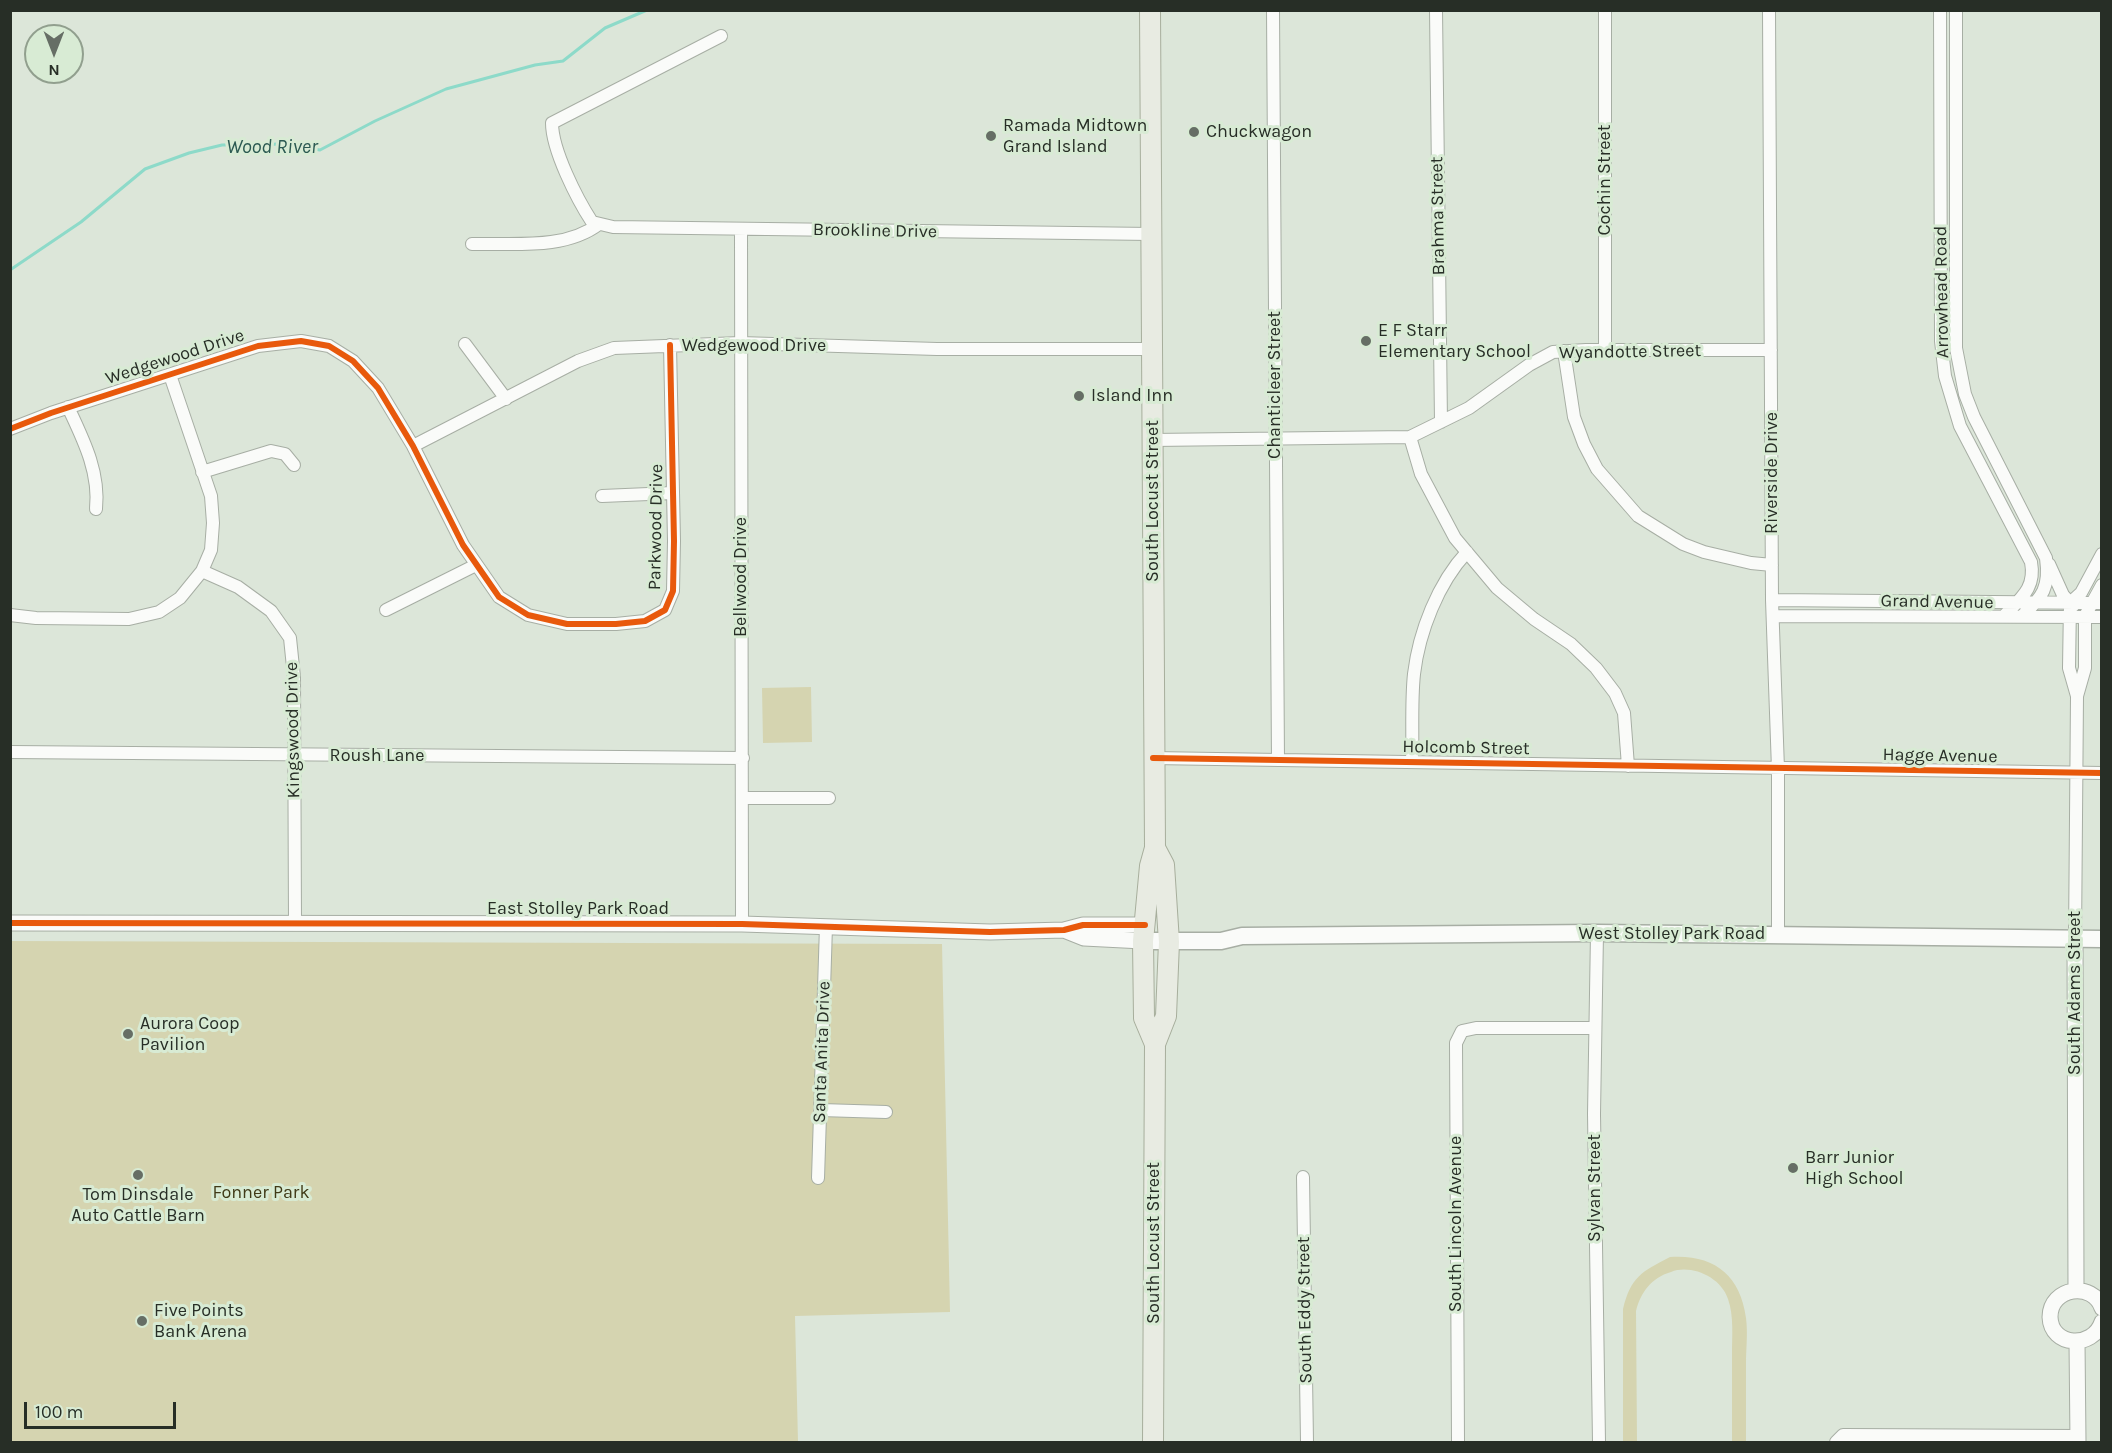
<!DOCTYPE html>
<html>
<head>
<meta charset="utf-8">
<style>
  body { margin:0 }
  #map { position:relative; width:2112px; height:1453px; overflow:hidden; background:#dce6d9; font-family:Karla,sans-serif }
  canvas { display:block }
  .frame { position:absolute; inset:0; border:12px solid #272e26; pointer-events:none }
  .north { position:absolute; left:24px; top:24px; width:60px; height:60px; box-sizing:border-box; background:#d8ebd4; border:2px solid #919f8e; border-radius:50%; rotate:180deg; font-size:16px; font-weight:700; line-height:24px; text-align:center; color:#272e26 }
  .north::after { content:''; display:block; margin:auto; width:21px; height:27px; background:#666e65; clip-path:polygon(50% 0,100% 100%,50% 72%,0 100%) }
  .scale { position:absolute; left:24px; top:1402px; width:152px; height:27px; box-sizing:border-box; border:3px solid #272e26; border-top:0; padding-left:8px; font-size:18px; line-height:21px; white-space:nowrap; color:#272e26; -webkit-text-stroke:4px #d8ebd4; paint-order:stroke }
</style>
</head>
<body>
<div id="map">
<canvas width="2112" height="1453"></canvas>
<div class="frame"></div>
<div class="north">N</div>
<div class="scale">100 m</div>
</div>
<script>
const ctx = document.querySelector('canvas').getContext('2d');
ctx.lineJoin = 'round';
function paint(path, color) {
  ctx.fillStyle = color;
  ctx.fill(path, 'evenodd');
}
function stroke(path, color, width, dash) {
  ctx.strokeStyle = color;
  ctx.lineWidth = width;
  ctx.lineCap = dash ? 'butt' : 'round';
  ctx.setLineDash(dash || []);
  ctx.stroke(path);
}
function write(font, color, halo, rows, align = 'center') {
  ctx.font = font + ' Karla,sans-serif';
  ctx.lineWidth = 6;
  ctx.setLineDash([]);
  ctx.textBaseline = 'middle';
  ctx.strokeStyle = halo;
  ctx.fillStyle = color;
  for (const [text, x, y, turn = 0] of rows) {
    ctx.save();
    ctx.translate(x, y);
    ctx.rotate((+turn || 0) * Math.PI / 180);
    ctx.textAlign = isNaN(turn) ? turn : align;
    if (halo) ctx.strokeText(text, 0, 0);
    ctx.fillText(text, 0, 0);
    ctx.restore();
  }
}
paint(new Path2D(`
  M811,687l1,55 -49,1 -1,-55z
  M11,941l931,3 8,368 -155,4 3,126h-787z
  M1670,1257c43,-3 70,17 76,61 2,15 0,31 0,46 0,26 0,52 0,78h-14c0,-29 0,-58 0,-88 0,-18 2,-38 -4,-55 -7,-22 -37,-35 -57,-27 -20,6 -30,20 -35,39l1,131h-14v-133c8,-32 18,-37 47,-52z`), '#d5d4b0');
stroke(new Path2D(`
  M10,270l71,-48 64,-53 44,-16 33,-8 59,-1 39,6 55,-29 71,-32 89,-24 28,-4 42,-33 42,-18`), '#8ddac9', 3);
const minor = new Path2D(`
  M1273,10l5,750
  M1436,10l5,412
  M1605,10v340
  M1769,10l3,590 6,169v166
  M1940,10l1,331 4,35 15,50 71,136c5,26 -10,36 -27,54
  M1956,10v338l9,46 9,23 72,141c4,29 -3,39 -24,58
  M721,36l-169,87c0,27 25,76 40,99l21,5 538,7
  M741,229l1,695
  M472,244c42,-1 93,6 127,-20
  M465,344l41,55
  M1564,351l10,66 10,27 13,25 41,47 45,28 21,8 47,11 21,2
  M68,407c15,32 32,65 28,102
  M10,429l41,-16 207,-67 43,-5 28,5 24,15 25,27 35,58 50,99 36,52 29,18 39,9h49l29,-3 20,-11 8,-19 1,-50 -4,-196
  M1410,437l11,37 34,64 42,50 37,31 37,25 25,24 19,25 9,20 4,53
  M1152,440l258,-3 59,-29 60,-43 24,-13 33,-2h185
  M413,446l165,-85 36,-13 126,-5 197,6h215
  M202,472l69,-21 14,3 9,11
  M602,496l70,-3
  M2102,554l-21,39 -11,10 -1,65 8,28 8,-28v-52l17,-31
  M2049,564l14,31 10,11
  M202,571l36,16 33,24 19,27 4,39 1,246
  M1772,600l330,3
  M386,610l90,-45
  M10,615l26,3 93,1 30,-7 21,-14 22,-27 9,-21 2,-27 -2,-27 -41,-121
  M1773,616l329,1
  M10,752l733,6
  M1153,758l949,15
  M1412,762c1,-29 -1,-60 2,-88 5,-42 24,-91 53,-122
  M742,798h87
  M1597,933l-3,181 5,328
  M2075,939l2,-243
  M821,1110l65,2
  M1303,1177l4,265
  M818,1178l8,-252
  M1458,1442l-2,-399 6,-12 14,-3h119
  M1836,1442l7,-7 235,1`);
const tertiary = new Path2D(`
  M10,923l732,1 248,8 74,-2 19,-5h62
  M1064,930l20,8 59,3
  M2075,939l1,351
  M2102,1308c-9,-27 -52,-21 -52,9 1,30 43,32 52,5
  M2077,1342l1,100`);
const secondary = new Path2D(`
  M1143,941h78l21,-5 355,-3 505,6`);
const primary = new Path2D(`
  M1150,10l5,838 -5,18 -7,75 1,77 11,26
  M1153,1442l2,-398 11,-28 3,-74 -5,-77 -9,-17`);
stroke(minor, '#a7aea4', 14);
stroke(tertiary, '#a7aea4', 17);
stroke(secondary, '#a7aea4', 19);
stroke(primary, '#a7ae9c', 22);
stroke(minor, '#fafbf9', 12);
stroke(tertiary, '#fafbf9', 15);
stroke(secondary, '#fafbf9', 16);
stroke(primary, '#e8ebe2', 20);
stroke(new Path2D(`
  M10,429l41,-16 207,-67 43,-5 28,5 24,15 25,27 35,58 50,99 36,52 29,18 39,9h49l29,-3 20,-11 8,-19 1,-50 -4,-196
  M1153,758l949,15
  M10,923l732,1 248,8 74,-2 19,-5h62`), '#e8590c', 6);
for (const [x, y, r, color] of [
  [1194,132,6,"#666e65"],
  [991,136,6,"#666e65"],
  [1366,341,6,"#666e65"],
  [1079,396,6,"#666e65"],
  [128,1034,6,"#666e65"],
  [1793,1168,6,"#666e65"],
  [138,1175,6,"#666e65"],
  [142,1321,6,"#666e65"]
]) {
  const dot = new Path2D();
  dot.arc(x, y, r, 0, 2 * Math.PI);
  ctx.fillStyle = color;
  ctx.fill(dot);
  stroke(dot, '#d8ebd4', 2);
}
write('18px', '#272e26', '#d8ebd4', [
  ["Ramada Midtown",1003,126],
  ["Grand Island",1003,147],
  ["Chuckwagon",1206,132],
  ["E F Starr",1378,331],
  ["Elementary School",1378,352],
  ["Island Inn",1091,396],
  ["Aurora Coop",140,1024],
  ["Pavilion",140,1045],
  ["Barr Junior",1805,1158],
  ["High School",1805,1179],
  ["Tom Dinsdale",138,1195,"center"],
  ["Auto Cattle Barn",138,1216,"center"],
  ["Five Points",154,1311],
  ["Bank Arena",154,1332]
], 'left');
write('18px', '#272e26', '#d8ebd4', [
  ["Cochin Street",1605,180,-90],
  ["Brahma Street",1438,216,-91],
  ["Brookline Drive",875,231,1],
  ["Arrowhead Road",1942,292,-91],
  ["Wedgewood Drive",754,346],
  ["Wyandotte Street",1630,352,-1],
  ["Wedgewood Drive",175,357,-18],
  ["Chanticleer Street",1275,385,-90],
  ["Riverside Drive",1772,473,-90],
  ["South Locust Street",1153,501,-90],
  ["Parkwood Drive",656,527,-89],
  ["Bellwood Drive",741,577,-90],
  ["Grand Avenue",1937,602,1],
  ["Kingswood Drive",293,730,-91],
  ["Holcomb Street",1466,748,1],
  ["Roush Lane",377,756],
  ["Hagge Avenue",1940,756,1],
  ["East Stolley Park Road",578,909],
  ["West Stolley Park Road",1672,934],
  ["South Adams Street",2075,993,-90],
  ["Santa Anita Drive",822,1052,-88],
  ["Sylvan Street",1595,1188,-90],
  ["South Lincoln Avenue",1456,1224,-90],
  ["South Locust Street",1154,1243,-90],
  ["South Eddy Street",1305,1310,-91]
]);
write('18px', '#403a17', '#d8ebd4', [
  ["Fonner Park",261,1193]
]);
write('italic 20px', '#2c5a52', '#d8ebd4', [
  ["Wood River",272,147]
]);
</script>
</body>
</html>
